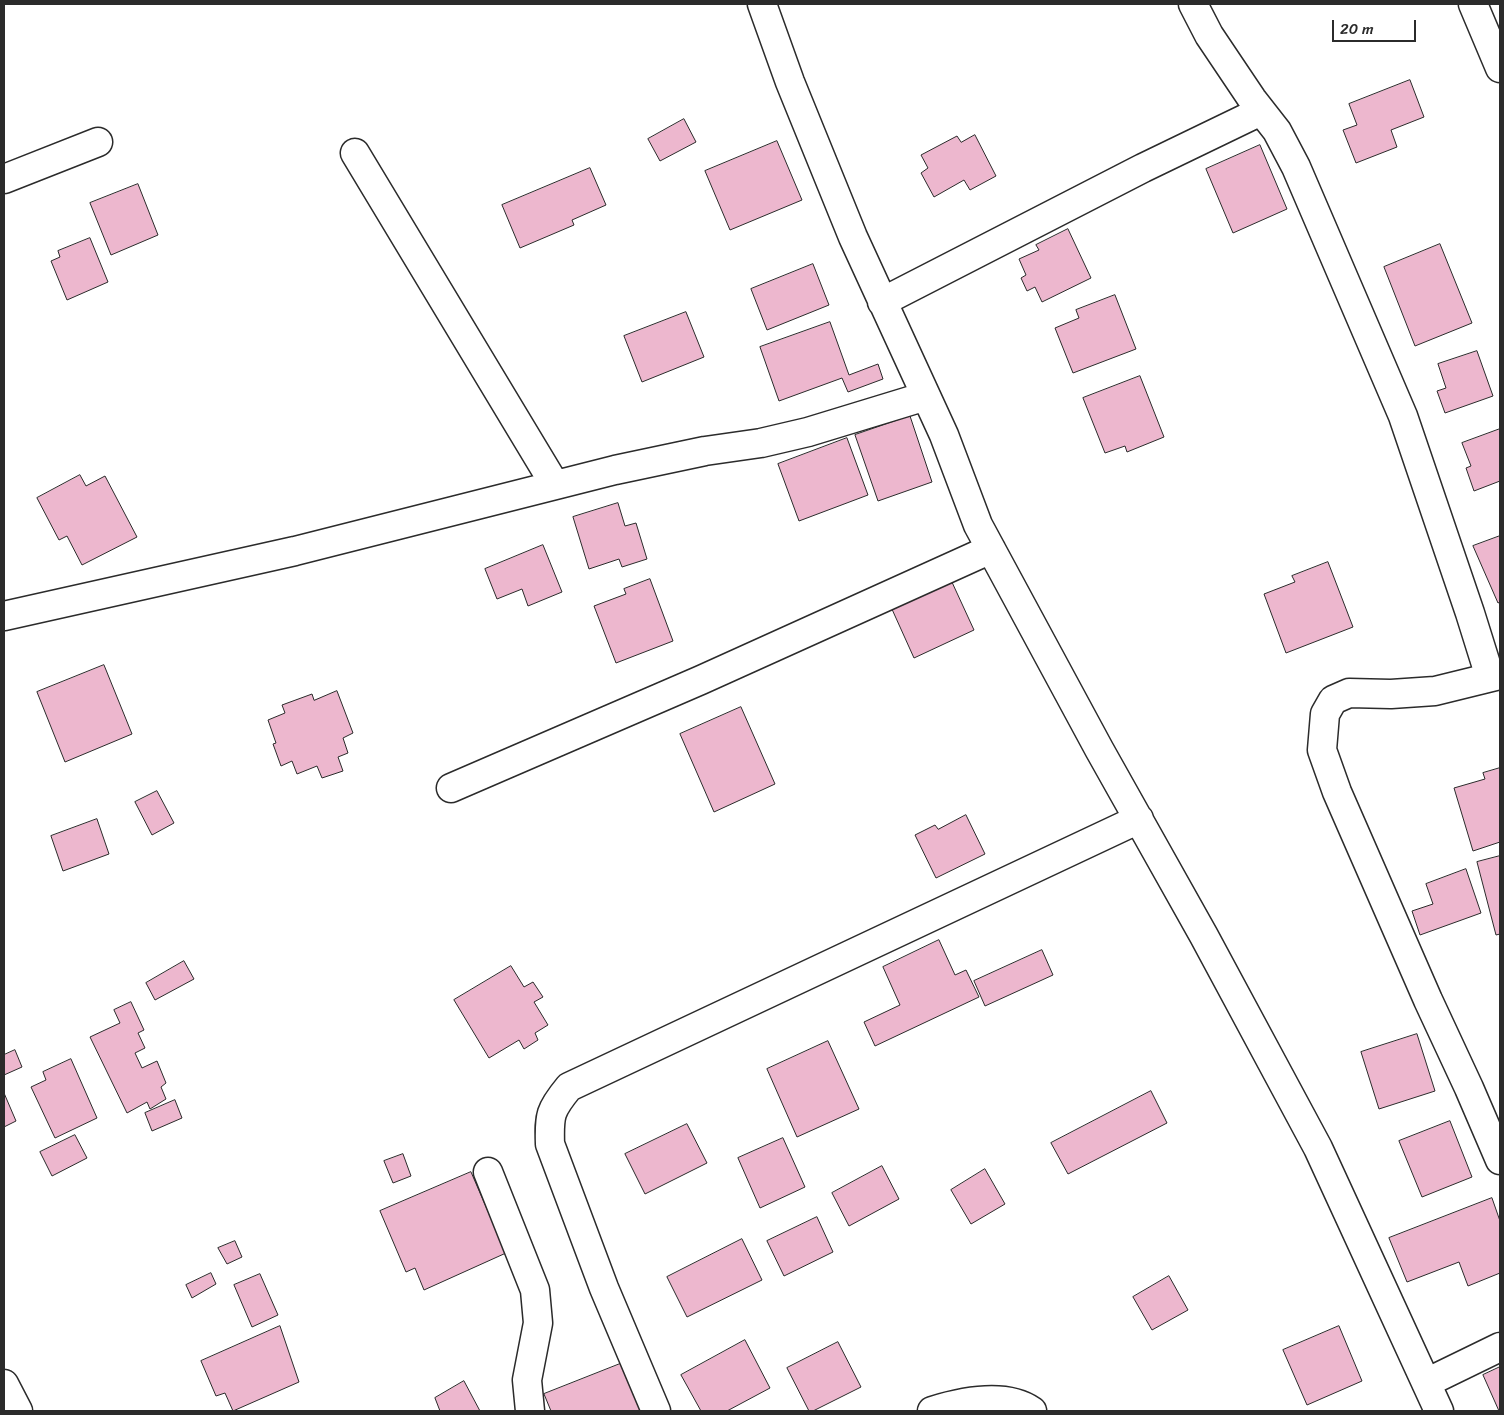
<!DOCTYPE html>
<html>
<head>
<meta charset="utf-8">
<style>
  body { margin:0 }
  #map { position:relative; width:1504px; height:1415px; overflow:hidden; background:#fff; font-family:Sriracha,sans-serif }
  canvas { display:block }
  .frame { position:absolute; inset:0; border:5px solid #2b2b2b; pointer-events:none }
  .scale { position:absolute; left:1332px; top:20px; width:84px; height:22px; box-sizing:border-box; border:2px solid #2b2b2b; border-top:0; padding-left:6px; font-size:15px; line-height:18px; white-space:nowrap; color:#2b2b2b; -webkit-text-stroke:4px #fff; paint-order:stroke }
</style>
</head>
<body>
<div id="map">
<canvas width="1504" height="1415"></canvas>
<div class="frame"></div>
<div class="scale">20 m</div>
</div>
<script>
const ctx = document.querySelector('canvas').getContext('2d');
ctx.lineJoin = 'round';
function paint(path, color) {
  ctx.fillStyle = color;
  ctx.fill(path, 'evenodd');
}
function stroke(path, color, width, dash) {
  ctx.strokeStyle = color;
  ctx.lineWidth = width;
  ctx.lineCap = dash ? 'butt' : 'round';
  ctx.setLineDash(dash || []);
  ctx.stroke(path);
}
const building = new Path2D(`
  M1410,80l14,37 -33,13 6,17 -41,16 -13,-33 14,-5 -8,-21z
  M684,119l12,23 -36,19 -12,-22z
  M975,135l21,41 -26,14 -6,-10 -30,17 -13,-24 7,-5 -7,-13 36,-19 4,6z
  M777,141l25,59 -72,30 -25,-59z
  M1260,145l27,64 -54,24 -27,-64z
  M590,168l16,37 -34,15 2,5 -54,23 -18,-43z
  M138,184l20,51 -47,20 -21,-52z
  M1068,229l23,49 -49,24 -7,-15 -8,4 -6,-13 5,-3 -7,-16 20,-9 -3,-5z
  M90,238l18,44 -41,18 -16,-39 9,-4 -2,-6z
  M1440,244l32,79 -57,23 -31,-79z
  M813,264l16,41 -62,25 -16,-41z
  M1115,295l21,54 -63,24 -18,-45 24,-10 -3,-8z
  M686,312l18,45 -62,25 -18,-46z
  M830,322l19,53 29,-11 5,15 -35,13 -6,-14 -63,23 -19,-54z
  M1477,351l16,45 -48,17 -8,-22 9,-3 -8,-24z
  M1140,376l24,61 -37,15 -2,-6 -20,7 -22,-55z
  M910,416l22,66 -54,19 -23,-66z
  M1500,429v52l-26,10 -8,-23 5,-2 -9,-23z
  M847,438l21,57 -69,26 -21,-57z
  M80,475l6,11 19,-10 32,61 -55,28 -15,-29 -8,4 -22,-42z
  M618,503l7,23 11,-3 11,36 -25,8 -3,-8 -30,10 -16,-52z
  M1500,536v66l-2,1 -25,-57z
  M543,545l19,47 -34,14 -6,-17 -25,10 -12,-30z
  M1328,562l25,65 -67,26 -22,-59 31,-12 -3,-6z
  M650,579l23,62 -57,22 -22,-57 32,-12 -2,-5z
  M951,580l23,50 -60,28 -23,-51z
  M104,665l28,69 -67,28 -28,-70z
  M337,691l16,42 -10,5 5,15 -10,4 5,14 -21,7 -5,-12 -20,8 -5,-13 -11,5 -8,-22 3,-1 -8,-23 17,-7 -3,-8 30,-11 2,6z
  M741,707l34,77 -61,28 -34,-78z
  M1500,768v74l-27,9 -19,-63 31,-9 -2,-6z
  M157,791l17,32 -22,12 -17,-33z
  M966,815l19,39 -49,24 -21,-43 20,-10 3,4z
  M97,819l12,35 -46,17 -12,-35z
  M1500,856v78l-4,1 -19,-73z
  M1466,869l15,44 -61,22 -8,-24 21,-7 -7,-20z
  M939,940l16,35 11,-5 13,27 -104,49 -11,-24 36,-17 -17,-38z
  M1042,950l11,25 -68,31 -11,-25z
  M184,961l10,18 -39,21 -9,-17z
  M511,966l13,21 9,-5 10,15 -9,5 14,23 -13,8 3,7 -14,9 -5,-9 -30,18 -35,-58z
  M131,1002l13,28 -6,3 7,15 -10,5 7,15 15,-7 9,22 -5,4 5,12 -16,10 -3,-7 -20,11 -37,-76 30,-14 -6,-13z
  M1417,1034l18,57 -56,18 -18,-57z
  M828,1041l31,68 -62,28 -30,-68z
  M15,1050l7,17 -18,8v-20z
  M71,1059l26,59 -42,20 -24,-51 15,-7 -3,-8z
  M1151,1091l16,32 -99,51 -17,-31z
  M4,1093l12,28 -12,6z
  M175,1100l7,18 -30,13 -7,-18z
  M1450,1121l22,56 -50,20 -23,-56z
  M687,1124l20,39 -62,31 -20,-40z
  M75,1135l12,23 -35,18 -12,-24z
  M783,1138l22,49 -45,21 -22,-50z
  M403,1154l8,22 -18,7 -9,-22z
  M882,1166l17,33 -50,27 -17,-33z
  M985,1169l20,35 -34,20 -20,-34z
  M471,1172l35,81 -82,37 -9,-22 -9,4 -26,-61z
  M1492,1198l8,23v52l-32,13 -9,-24 -52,20 -18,-44z
  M817,1217l16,35 -49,24 -17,-35z
  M742,1239l20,41 -75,37 -20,-40z
  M235,1241l7,16 -15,7 -9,-16z
  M211,1273l5,11 -24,14 -6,-13z
  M260,1274l18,41 -26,12 -18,-42z
  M1169,1276l19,34 -36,20 -19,-33z
  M280,1326l19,56 -66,29 -8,-18 -9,3 -15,-35z
  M1339,1326l23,55 -55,24 -24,-55z
  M745,1340l25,48 -43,23h-26l-20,-36z
  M838,1342l23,45 -48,24h-4l-22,-43z
  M625,1362l21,49h-95l-7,-17z
  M1500,1367v44h-1l-16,-36z
  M464,1381l16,30h-40l-5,-13z`);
paint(building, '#edb7ce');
stroke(building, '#2b2b2b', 1);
const minor = new Path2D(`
  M762,4l28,78 63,155 91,198 34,90 121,224 105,187 114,212 121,263
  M1193,4l16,31 43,64 25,32 19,36 107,249 67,197 20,64
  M1473,4l27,64
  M355,153l200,332
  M4,179l94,-37
  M882,302l261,-134 118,-57
  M4,616l291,-65 320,-81 90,-19 56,-8 47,-11 118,-36
  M1500,675l-65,16 -44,3 -42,-1 -16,7 -8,14 -3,36 15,42 91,208 41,88 31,72
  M451,788l250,-108 290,-131
  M488,1172l47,118 3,33 -11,57 3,31
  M1426,1383l74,-36
  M4,1384l14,27
  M656,1411l-52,-123 -54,-144c-1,-29 0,-34 19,-57l570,-268
  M932,1411c29,-9 73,-19 100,0`);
stroke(minor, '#2b2b2b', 31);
stroke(minor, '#fff', 28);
</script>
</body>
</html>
